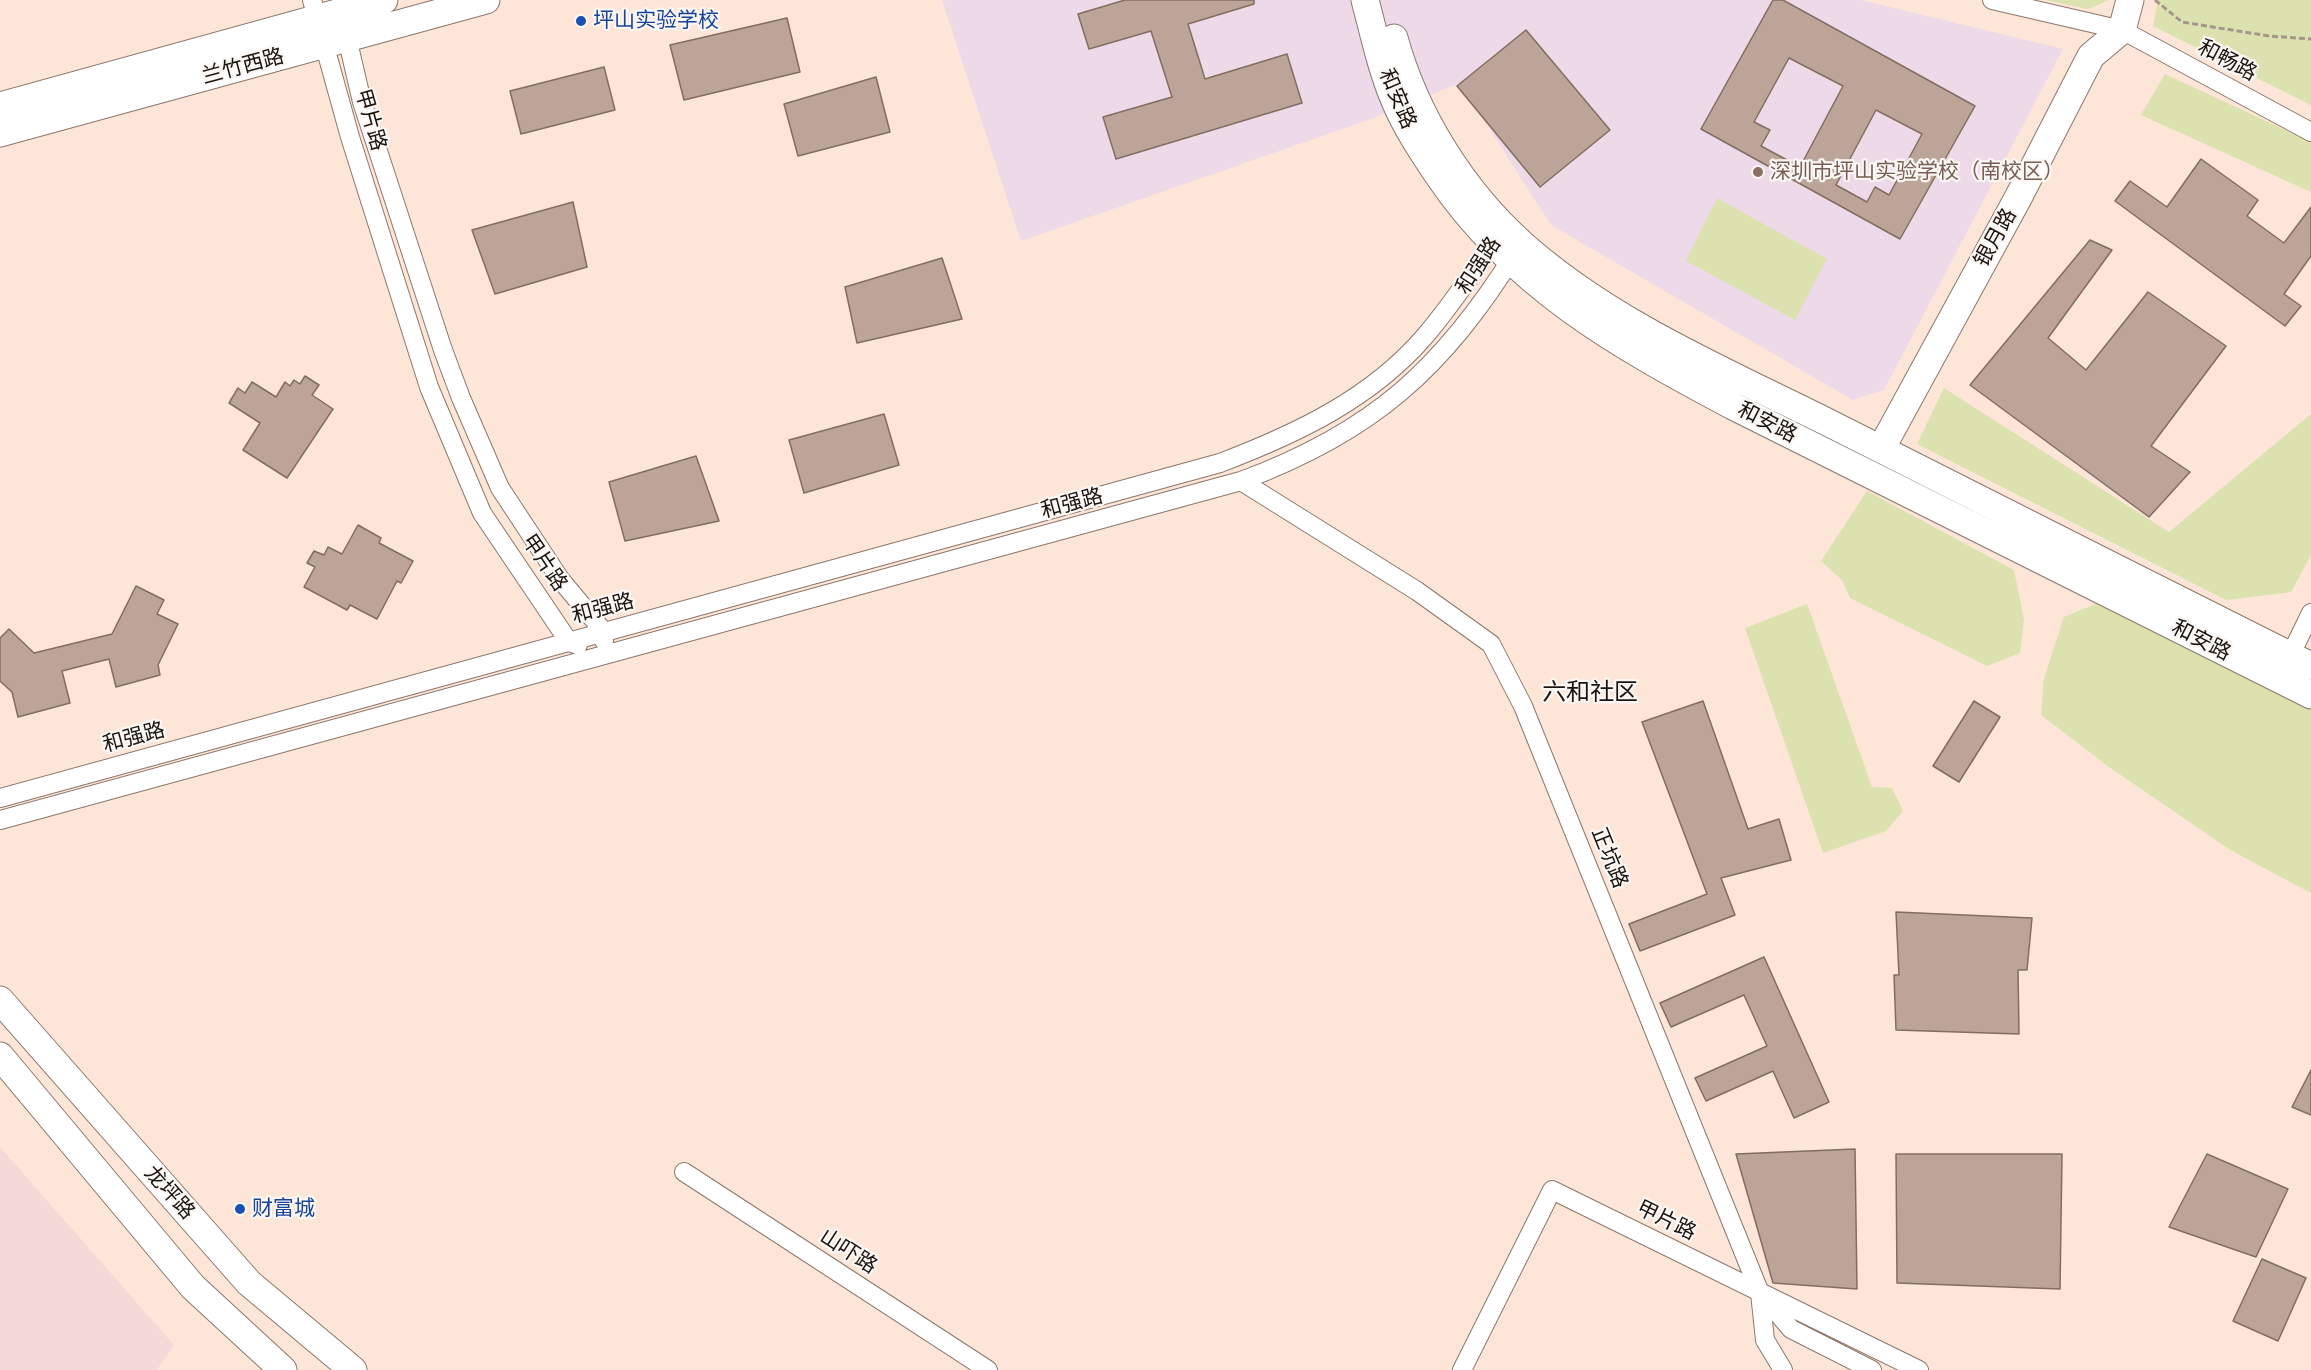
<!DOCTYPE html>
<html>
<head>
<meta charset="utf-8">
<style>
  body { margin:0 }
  canvas { display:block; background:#fde5d7 }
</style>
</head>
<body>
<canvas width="2311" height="1370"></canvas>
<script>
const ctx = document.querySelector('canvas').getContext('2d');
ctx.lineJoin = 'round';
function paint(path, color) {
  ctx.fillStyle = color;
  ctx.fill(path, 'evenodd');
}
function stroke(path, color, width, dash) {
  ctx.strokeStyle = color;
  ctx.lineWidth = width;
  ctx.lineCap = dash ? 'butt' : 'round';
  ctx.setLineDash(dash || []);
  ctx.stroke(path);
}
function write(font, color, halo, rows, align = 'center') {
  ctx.font = font + ' Arial,"Noto Sans SC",sans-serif';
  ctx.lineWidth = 4.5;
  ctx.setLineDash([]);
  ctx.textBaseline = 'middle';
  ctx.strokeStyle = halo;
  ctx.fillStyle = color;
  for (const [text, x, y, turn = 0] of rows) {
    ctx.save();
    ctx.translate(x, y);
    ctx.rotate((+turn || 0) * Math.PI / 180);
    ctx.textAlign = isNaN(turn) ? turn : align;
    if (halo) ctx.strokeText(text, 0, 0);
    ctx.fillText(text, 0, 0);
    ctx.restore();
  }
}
paint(new Path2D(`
  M0,1147l174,198 -17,25h-157z`), '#f4d9d9');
paint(new Path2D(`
  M942,0h919l202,49 -179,341 -31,10 -302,-175 -91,-142 -92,37 -347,121z`), '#eed9e8');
paint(new Path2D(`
  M2045,0h64l-21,9z
  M2158,0h153v105l-158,-79z
  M2165,74l146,68v50l-170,-77z
  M1717,198l110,61 -32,61 -109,-59z
  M1944,388l225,144 142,-118v141l-20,37 -65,8 -309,-156z
  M1867,491l147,79 10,50 -4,33 -33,13 -137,-68 -8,-18 -21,-19z
  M2100,602l211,107v184l-79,-42 -123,-84 -68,-52 3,-37 20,-61z
  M1807,604l65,183 20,1 11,23 -17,20 -63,22 -78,-225z`), '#dbe2b0');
const building = new Path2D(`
  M1125,0h129v4l-66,20 17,55 82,-25 15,49 -186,56 -13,-42 69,-20 -21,-66 -62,18 -11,-35z
  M1773,0h10l192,106 -75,133 -199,-110zM1789,58l54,28 -43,81 -39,-21 9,-16 -16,-8zM1876,110l46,24 -33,61 -14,-8 -8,15 -31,-17z
  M787,18l13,54 -116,28 -14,-55z
  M1526,30l84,100 -70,57 -83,-101z
  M604,67l11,43 -94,24 -11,-43z
  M876,77l14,55 -92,24 -14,-52z
  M2201,159l57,41 -11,16 37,27 27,-36v49l-27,38 17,12 -16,20 -170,-125 15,-20 37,26z
  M573,202l14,65 -92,27 -23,-64z
  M2090,240l22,10 -64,88 38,32 62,-78 78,54 -75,100 39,26 -41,45 -179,-132z
  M942,258l20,61 -105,24 -12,-56z
  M305,376l14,9 -7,10 21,14 -46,69 -44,-28 17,-27 -31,-20 9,-15 7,5 7,-11 24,15 9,-15 5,4 4,-6 6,4z
  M884,414l15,51 -95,28 -15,-53z
  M696,456l23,65 -94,20 -16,-59z
  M358,525l23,13 -2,5 34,18 -12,22 -4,-2 -20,38 -27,-14 -3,5 -43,-23 11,-20 -8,-4 7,-12 10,4 4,-8 14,7z
  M136,586l28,14 -7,14 21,10 -20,41 2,10 -44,12 -7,-28 -47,12 8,32 -52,14 -6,-25 -12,-11v-43l9,-9 25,24 78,-19z
  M1703,701l45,128 31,-10 12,41 -70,18 14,37 -95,36 -11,-27 78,-30 -65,-172z
  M1974,701l26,16 -41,65 -26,-16z
  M1896,912l136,6 -5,52h-9l1,64 -123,-4 -2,-55h5z
  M1764,957l65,145 -35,16 -21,-47 -67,30 -11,-23 72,-32 -23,-51 -73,32 -11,-24z
  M2311,1070v45l-19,-8z
  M1855,1149l2,140 -84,-6 -37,-129z
  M1896,1154h166l-2,135 -163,-6z
  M2207,1154l81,35 -32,68 -87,-30z
  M2262,1259l44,19 -28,63 -45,-20z`);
paint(building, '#bca598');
stroke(building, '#826d61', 1.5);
const street = new Path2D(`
  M312,0l38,137 79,250 53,126 87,129 9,3
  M1992,0l130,30 189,102
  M345,29l17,73 81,248 18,48 39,90 60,91 44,53v9
  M1241,481l176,110 74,53 32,62 237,587 5,47 18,30
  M2290,656l21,-43
  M0,798l1220,-335c76,-29 151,-64 205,-127 25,-29 46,-61 68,-92h12
  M0,820l1241,-339c132,-49 202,-112 276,-231
  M684,1172l304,198
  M1763,1296l28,33 81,41
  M1462,1370l90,-180 367,180`);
const secondary = new Path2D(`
  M1365,0c9,34 16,68 30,101 11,26 27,50 43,74 75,111 180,170 295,231l578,289
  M1394,38c21,77 69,154 129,207 88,78 202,126 306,178 161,82 321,162 482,243
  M0,106l384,-106
  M0,133l486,-133
  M1881,449l137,-251 73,-142 31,-26 8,-30
  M0,1000l249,283 104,87
  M0,1056l193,231 90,83`);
stroke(street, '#8c776b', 20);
stroke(secondary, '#8c776b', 29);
stroke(new Path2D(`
  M2155,0l27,22 87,14 42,3`), '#a7958a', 3, [6, 3]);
stroke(street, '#fff', 18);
stroke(secondary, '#fff', 27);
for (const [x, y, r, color] of [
  [581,21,6,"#1a4fb4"],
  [1758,172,6,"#8d6e63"],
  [240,1209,6,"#1a4fb4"]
]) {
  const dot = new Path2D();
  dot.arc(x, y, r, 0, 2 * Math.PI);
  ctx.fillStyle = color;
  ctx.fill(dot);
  stroke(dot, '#fbf7f4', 2);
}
write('21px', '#164399', '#fbf7f4', [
  ["坪山实验学校",593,21],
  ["财富城",252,1209]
], 'left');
write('21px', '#1b130e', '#fbf7f4', [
  ["和畅路",2227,61,28],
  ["兰竹西路",243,67,-15],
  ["和安路",1397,99,67],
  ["甲片路",370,120,74],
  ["银月路",1996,238,-61],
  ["和强路",1479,266,-57],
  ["和安路",1767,423,27],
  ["和强路",1072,504,-15],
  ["甲片路",544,563,56],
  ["和强路",603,609,-15],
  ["和安路",2201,641,27],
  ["和强路",134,738,-15],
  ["正坑路",1609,858,68],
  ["龙坪路",169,1193,48],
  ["甲片路",1666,1221,26],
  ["山吓路",848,1252,33]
]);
write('21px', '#785e54', '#fbf7f4', [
  ["深圳市坪山实验学校（南校区）",1770,172]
], 'left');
write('24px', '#1b130e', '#fbf7f4', [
  ["六和社区",1590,693]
]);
</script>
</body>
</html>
